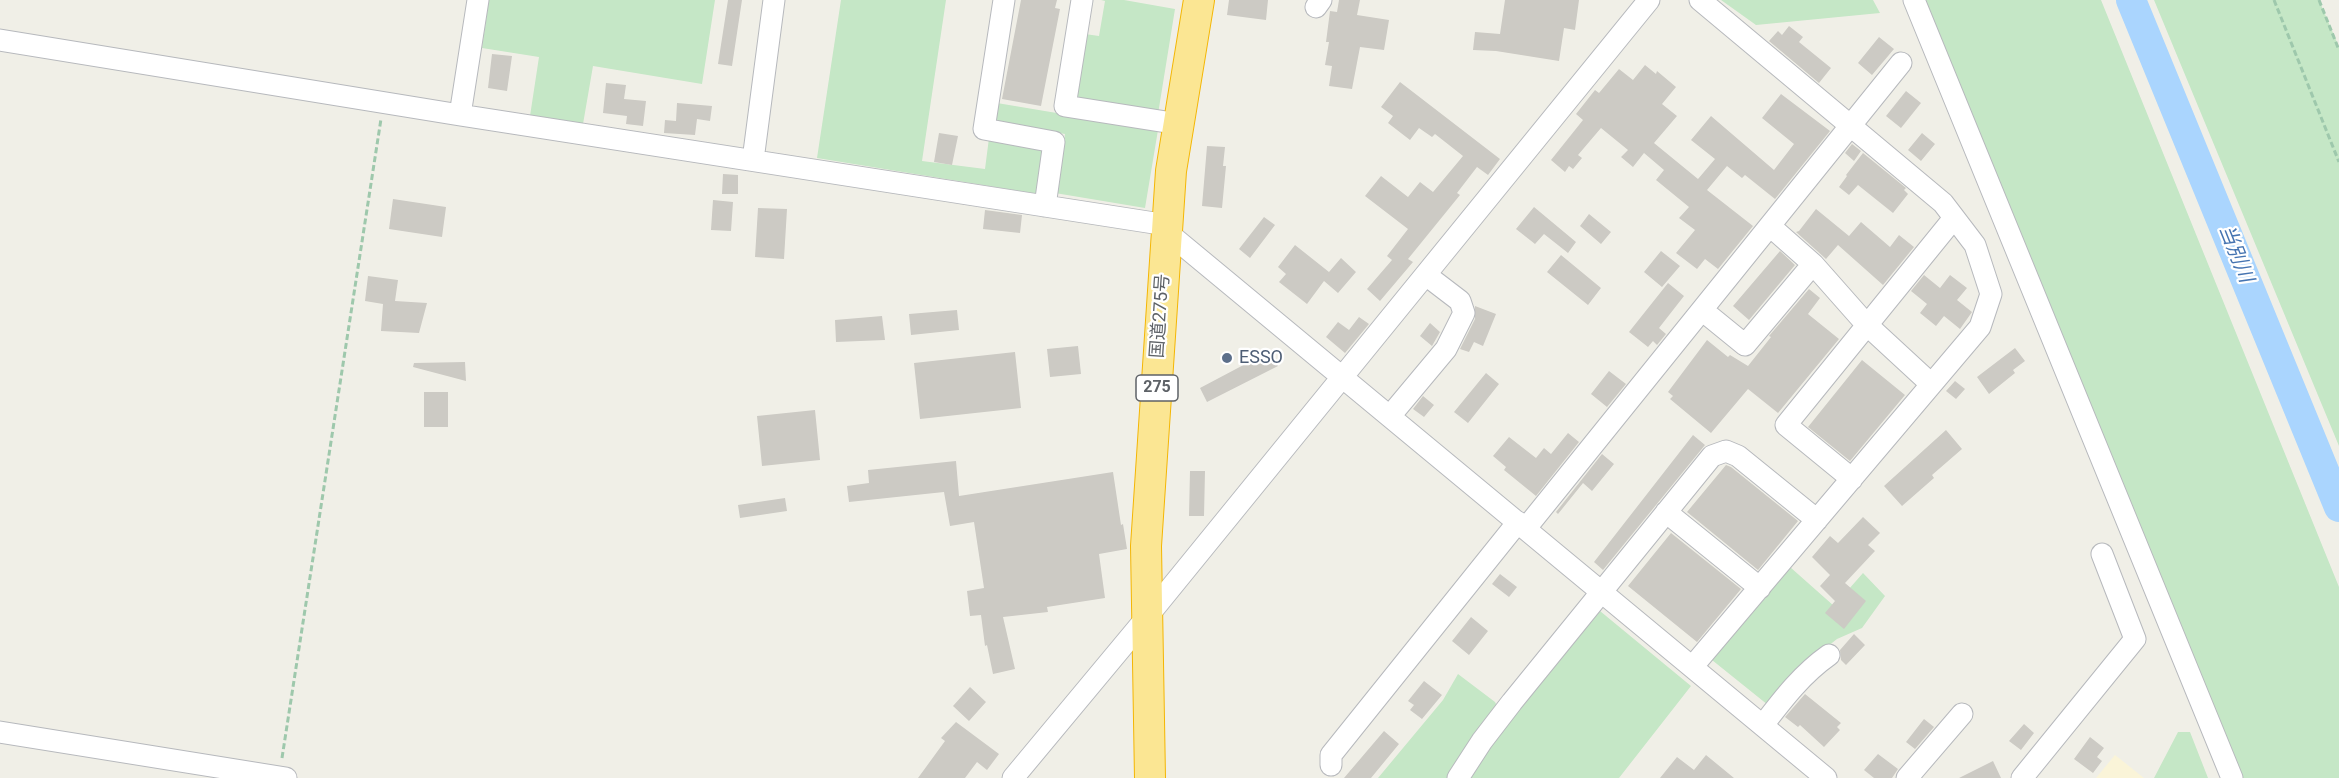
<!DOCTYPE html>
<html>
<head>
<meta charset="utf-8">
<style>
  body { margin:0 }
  canvas { display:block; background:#f0efe7 }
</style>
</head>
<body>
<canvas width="2339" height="778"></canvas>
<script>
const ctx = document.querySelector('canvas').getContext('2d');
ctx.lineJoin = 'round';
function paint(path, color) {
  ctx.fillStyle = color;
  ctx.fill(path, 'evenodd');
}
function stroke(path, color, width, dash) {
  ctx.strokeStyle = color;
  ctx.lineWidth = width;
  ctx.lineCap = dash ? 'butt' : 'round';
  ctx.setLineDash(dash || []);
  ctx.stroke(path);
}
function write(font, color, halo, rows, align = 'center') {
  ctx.font = font + ' Roboto,"Noto Sans JP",sans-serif';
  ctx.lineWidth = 4.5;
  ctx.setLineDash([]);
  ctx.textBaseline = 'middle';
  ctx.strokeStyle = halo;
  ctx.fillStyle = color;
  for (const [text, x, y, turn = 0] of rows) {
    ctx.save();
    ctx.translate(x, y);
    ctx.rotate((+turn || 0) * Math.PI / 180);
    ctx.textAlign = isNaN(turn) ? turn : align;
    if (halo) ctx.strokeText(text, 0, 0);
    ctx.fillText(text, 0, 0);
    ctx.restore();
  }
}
paint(new Path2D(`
  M489,0h226l-13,84 -109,-18 -10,58 -53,-8 9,-59 -57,-9z
  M841,0h105l-24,161 63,8 4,-31 54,10 -5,46 -221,-36z
  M1101,0h23l51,9 -17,105 -84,-14 11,-66 14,2 6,-35z
  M1721,0h152l7,13 -124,12z
  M1921,0h180l238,587v191h-99z
  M2154,0h165l20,47v399z
  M997,103l161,27 -13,78 -90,-15 10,-59 -71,-12z
  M1790,567l44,39 29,-33 22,23 -23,32 -25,11 -29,23 -40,43 -56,-45z
  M1600,611l91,75 -72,92h-152l19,-27z
  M1458,674l37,28 3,6 -43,70h-77l65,-78z
  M2178,732h12l18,46h-54z`), '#c5e7c6');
paint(new Path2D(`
  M2115,755l29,23h-48z`), '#faf4d8');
stroke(new Path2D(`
  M2131,0l208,507`), '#aad5fe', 30);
paint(new Path2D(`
  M728,0h14l-10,66 -14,-2z
  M1021,0h36l-2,8 5,1 -19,97 -39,-7z
  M1229,0h39l-2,20 -39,-5z
  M1339,0h21l-3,15 32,5 -5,30 -24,-3 -8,42 -23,-3 3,-20 -7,-1 4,-23h-3l4,-31 7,1z
  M1505,0h74l-4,30 -11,-2 -5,33 -63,-10 -23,-1 2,-18 25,2z
  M1789,26l14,11 -4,5 32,26 -12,15 -50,-42 9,-10 4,4z
  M1879,37l15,12 -22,26 -14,-12z
  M492,54l20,2 -5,35 -19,-3z
  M1645,65l11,9 1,-3 19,16 -14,17 15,12 -23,27 44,36 17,-20 -24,-19 20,-24 63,54 20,-26 -32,-26 19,-24 49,37 -55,68 -30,-24 -3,3 -15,-12 -20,24 46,36 -35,43 -13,-10 -8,10 -21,-16 19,-23 -16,-12 10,-11 -33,-27 8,-10 -20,-17 -11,14 -12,-10 7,-7 -27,-22 -23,27 4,3 -9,11 -4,-3 -4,6 -14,-12 32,-40 -7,-6 19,-24 4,3 20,-24 14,11z
  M1400,82l100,77 -12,16 -11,-8 -20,26 3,2 -52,64 5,3 -33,39 -13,-12 25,-29 -5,-4 21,-27 -43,-33 16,-20 27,21 12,-15 13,10 30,-36 -28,-22 -3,3 -13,-9 -9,12 -22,-17 5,-7 -12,-9z
  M606,83l20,2 -2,14 22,2 -3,25 -17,-2 1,-8 -24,-3z
  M1906,91l15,12 -20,25 -15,-12z
  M677,103l35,3 -2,15 -13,-2 -2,16 -31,-2 1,-13 11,1z
  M939,133l19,3 -6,29 -18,-3z
  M1922,133l13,11 -14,17 -13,-11z
  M1852,144l9,7 -7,10 -9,-8z
  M1207,146l18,1 -2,19h3l-4,42 -20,-2z
  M1863,153l43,35 -2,2 4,4 -15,19 -35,-28 -9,10 -10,-8 8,-11 -1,-1z
  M723,174l15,1v19h-16z
  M393,199l53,8 -4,30 -53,-8z
  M713,200l20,2 -2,29 -20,-1z
  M1534,207l42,35 -8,11 -24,-19 -9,10 -19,-15z
  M758,208l29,1 -3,50 -29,-2z
  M1816,209l33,27 12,-14 29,25 9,-12 15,12 -31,38 -45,-40 -12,14 -30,-27 3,-1z
  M985,210l37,5 -2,18 -37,-4z
  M1589,214l22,18 -10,12 -21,-18z
  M1264,217l11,8 -25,33 -11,-9z
  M1295,245l34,27 12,-14 15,14 -18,21 -14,-12 -17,23 -28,-22 7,-8 -8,-7z
  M1661,251l19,15 -18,21 -18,-15z
  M1780,251l15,14 -46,55 -16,-14z
  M1561,255l40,33 -13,17 -41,-33z
  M1924,275l16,13 10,-13 17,13 -10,12 15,12 -12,17 -16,-13 -8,10 -16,-13 7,-9 -16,-13z
  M368,276l30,4 -3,21 32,2 -8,30 -38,-2 2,-27 -18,-3z
  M1668,283l16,13 -25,32 7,6 -9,11 -4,-4 -5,6 -19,-15z
  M1809,289l11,9 -12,16 31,25 -61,74 -30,-24 -37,44 -41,-34 3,-3 -5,-4 39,-52 21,17 2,-2 18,11 23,-29 -2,-1z
  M1475,306l21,8 -13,32 -9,-4 -5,10 -9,-3 15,-30z
  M957,310l2,20 -48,5 -2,-21z
  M882,316l3,24 -49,2 -1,-22z
  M1359,317l10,7 -24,29 -19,-16 12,-15 11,8z
  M1430,323l10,9 -8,14 -12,-10z
  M1078,346l3,28 -31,3 -3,-28z
  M2015,348l10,13 -12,9 2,3 -26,21 -12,-17z
  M1270,351l8,15 -71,36 -7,-14z
  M1015,352l6,56 -101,11 -6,-56z
  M1862,360l43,35 -55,66 -42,-34z
  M465,362l1,19 -53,-14 1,-4z
  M1609,371l17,13 -19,23 -16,-13z
  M1486,373l13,11 -31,39 -14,-11z
  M1955,381l10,8 -9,10 -10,-8z
  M424,392h24v35h-24z
  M1423,396l11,9 -10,12 -11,-8z
  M815,410l5,50 -58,6 -5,-50z
  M1946,430l16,19 -30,26 2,3 -32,28 -18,-20z
  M1568,433l11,9 -43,54 -32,-26 2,-3 -13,-11 16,-19 27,21 8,-10 7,6z
  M1693,435l12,10 -102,125 -9,-8z
  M1602,454l12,10 -22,27 -9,-8 -25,31 -2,-2z
  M956,461l3,35 154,-24 8,53 2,-1 4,25 -28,5 6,44 -58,9 1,5 -45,5 12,52 -22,5 -6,-29 -2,1 -4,-31 -11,1 -3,-25 17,-3 -10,-66 -24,4 -6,-34 -95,10 -2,-16 22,-3 -1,-13z
  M1726,465l5,2 67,54 -40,49 -71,-58z
  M1190,471h15l-1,45h-15z
  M785,498l2,13 -47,7 -2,-13z
  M1863,517l17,16 -12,12 7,6 -30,32 21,18 -22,28 -19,-16 10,-12 -15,-15 10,-11 -18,-18 18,-21 8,7z
  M1671,533l70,56 -44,53 -69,-56z
  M1500,574l17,13 -8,10 -17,-13z
  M1471,617l17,14 -19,24 -17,-14z
  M1854,634l11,11 -19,20 -5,-5 -1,-10z
  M1424,681l18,14 -20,24 -12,-9 4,-5 -6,-4z
  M970,687l16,15 -17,19 -16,-15z
  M1805,694l36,29 -4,4 3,3 -16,17 -24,-22 -2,2 -13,-10z
  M1924,719l10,8 -19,22 -9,-7z
  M956,722l43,32 -12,16 -10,-8 -12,16h-47l27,-37 -4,-3z
  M2024,724l10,9 -13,17 -12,-9z
  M1384,731l15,13 -28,34h-27z
  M2090,737l14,11 -7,9 5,4 -9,12 -19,-14z
  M1878,754l20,15 -6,9h-18l-10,-8z
  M1706,755l28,23h-74l17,-21 17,13z
  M1993,761l8,17h-42z`), '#cccac4');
const minor = new Path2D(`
  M1004,0l-20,129 70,13 -9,64
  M1082,0l-17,106 114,18
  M1914,0l318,778
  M1316,7l5,-7
  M0,40l460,75 707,110
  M460,115l18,-115
  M753,160l21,-160
  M1770,226l43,38 53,60 65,60
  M1167,232l659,546
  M1702,310l43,35 68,-81
  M1390,416l56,-67 18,-36 -4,-12 -34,-26
  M1852,479l-66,-54 168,-207
  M1666,512l94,76
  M1526,528l375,-465
  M1693,666l287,-339 11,-33 -16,-49 -32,-42 -243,-203
  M1763,725c20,-26 39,-51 66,-70
  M0,732l286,46
  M1331,765v-10l187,-233
  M1013,778l134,-161 502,-617
  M1458,778l24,-37 30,-39 200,-246 14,-5 12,5 79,64
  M1907,778l55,-64
  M2022,778l113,-139 -33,-85`);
const highway = new Path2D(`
  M1150,778l-4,-232 25,-375 28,-171`);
stroke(minor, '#b7b9bd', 23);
stroke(highway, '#f4b604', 32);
stroke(new Path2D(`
  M2274,0l65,162
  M2319,0l20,50
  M282,758l99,-639`), '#9ec8ac', 3, [6, 3]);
stroke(minor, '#fff', 21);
stroke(highway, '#fbe693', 30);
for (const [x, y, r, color] of [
  [1227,358,6,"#5c6f8a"]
]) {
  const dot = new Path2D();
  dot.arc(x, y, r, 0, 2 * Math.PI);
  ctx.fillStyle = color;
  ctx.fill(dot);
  stroke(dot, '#fff', 2);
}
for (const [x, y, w] of [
  [1157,388,42]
]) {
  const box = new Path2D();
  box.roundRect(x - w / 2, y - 13, w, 26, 4.5);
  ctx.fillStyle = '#fff';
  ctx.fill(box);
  stroke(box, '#5e6267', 1.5);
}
write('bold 16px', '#5e6267', null, [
  ["275",1157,388]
]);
write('18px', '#5e6267', '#fff', [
  ["国道275号",1161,316,-86]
]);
write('18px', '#4e5e75', '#fff', [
  ["ESSO",1239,358]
], 'left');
write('italic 20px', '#4574b1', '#fff', [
  ["当別川",2235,254,68]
]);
</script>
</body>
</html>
